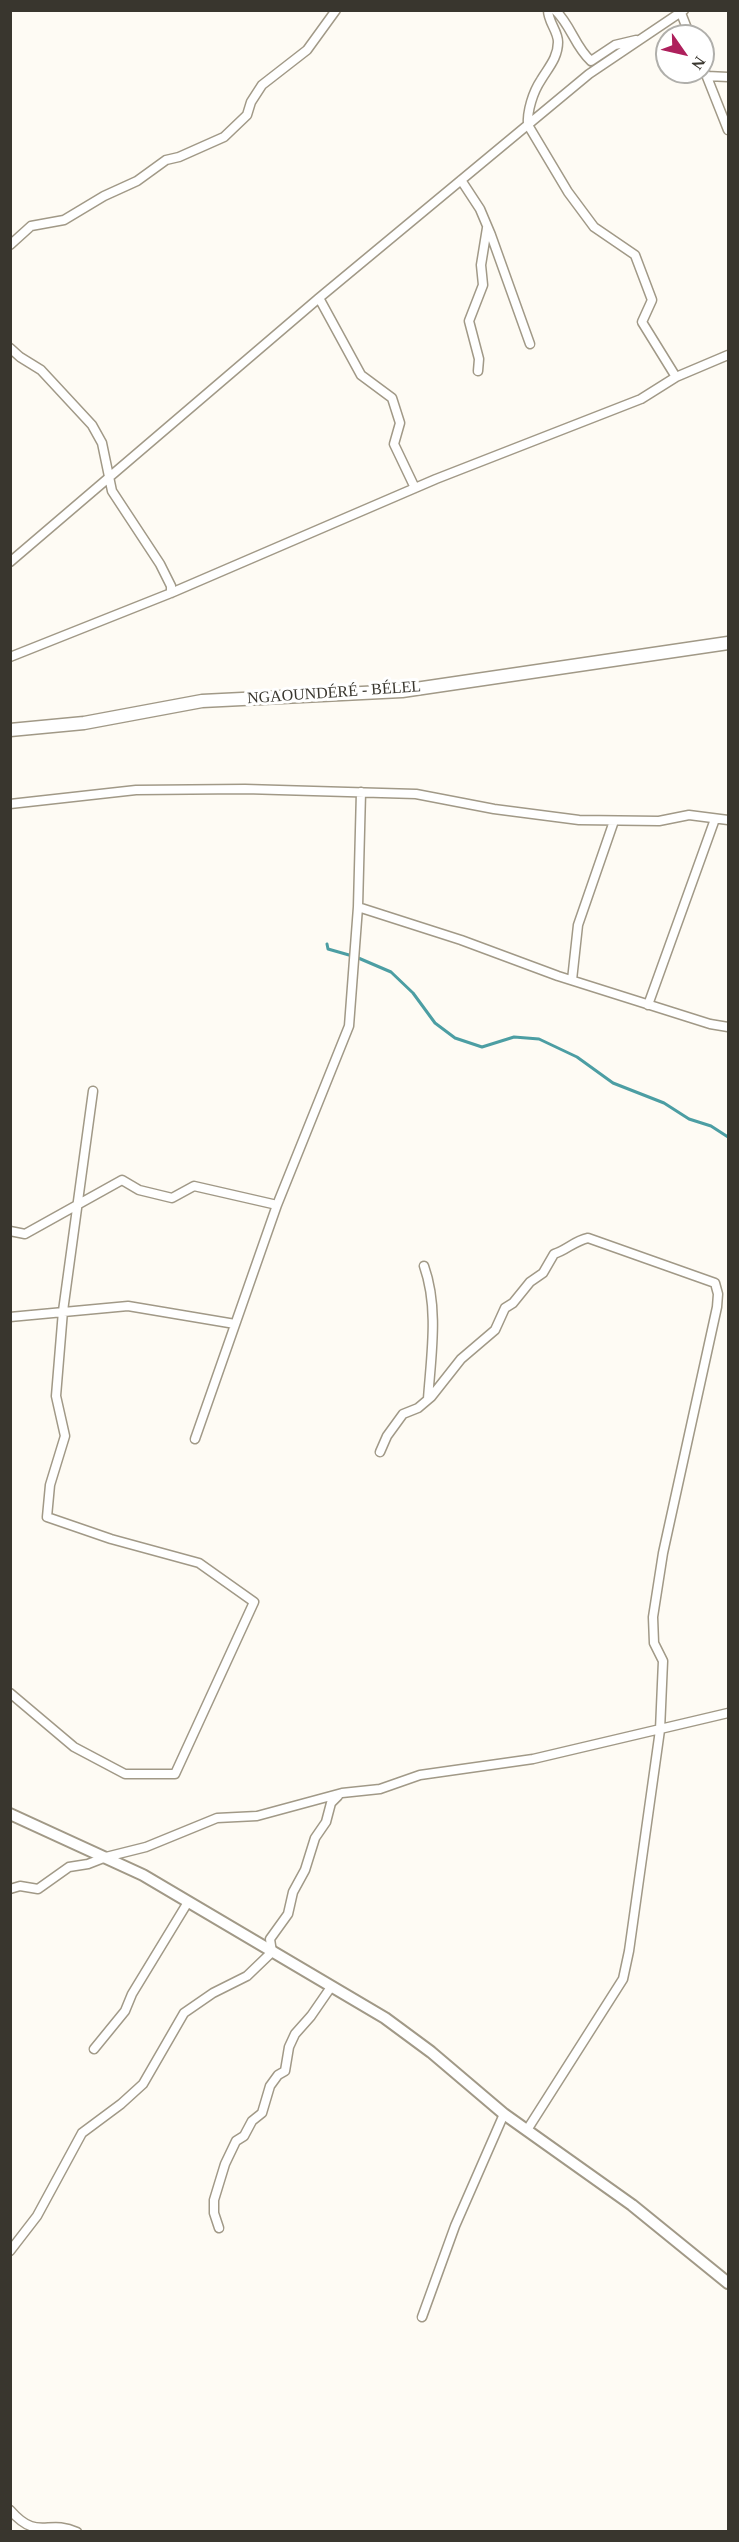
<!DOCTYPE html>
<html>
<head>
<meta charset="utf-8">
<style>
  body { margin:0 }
  #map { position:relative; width:739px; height:2542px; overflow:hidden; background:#fefbf4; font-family:Georgia,serif }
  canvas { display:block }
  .frame { position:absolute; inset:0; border:12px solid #39362e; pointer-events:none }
  .north { position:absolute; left:655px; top:24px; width:60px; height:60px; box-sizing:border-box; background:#fff; border:2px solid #b0afab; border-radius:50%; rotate:124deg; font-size:16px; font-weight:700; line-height:24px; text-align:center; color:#39362e }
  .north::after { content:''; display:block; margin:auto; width:21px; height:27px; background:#ae205c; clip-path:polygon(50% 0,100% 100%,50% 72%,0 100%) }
</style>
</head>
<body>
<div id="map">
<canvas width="739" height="2542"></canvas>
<div class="frame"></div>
<div class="north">N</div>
</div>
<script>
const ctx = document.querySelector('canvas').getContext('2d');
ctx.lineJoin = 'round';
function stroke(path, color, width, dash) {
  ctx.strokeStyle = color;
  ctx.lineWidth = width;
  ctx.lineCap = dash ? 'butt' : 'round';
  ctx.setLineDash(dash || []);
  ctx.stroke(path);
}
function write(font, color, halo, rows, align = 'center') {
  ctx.font = font + ' Georgia,serif';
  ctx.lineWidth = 6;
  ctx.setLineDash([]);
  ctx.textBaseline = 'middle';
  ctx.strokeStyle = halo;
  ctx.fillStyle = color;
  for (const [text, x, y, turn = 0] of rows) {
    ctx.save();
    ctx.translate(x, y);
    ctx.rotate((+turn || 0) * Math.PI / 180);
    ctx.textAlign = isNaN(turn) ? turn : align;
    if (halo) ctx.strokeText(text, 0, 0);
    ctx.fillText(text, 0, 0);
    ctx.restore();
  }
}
stroke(new Path2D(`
  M327,944l1,5 28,8 35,15 22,21 22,30 20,15 27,9 32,-10 25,2 38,18 36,26 51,20 25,16 22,7 17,11`), '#4c9ea3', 3);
const minor = new Path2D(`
  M548,10c0,12 10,21 10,32 0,16 -10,26 -17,38 -8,12 -14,31 -13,45l40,67 26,35 41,28 17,45 -10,22 34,55
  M555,10c16,15 20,37 36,51l24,-16 21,-5
  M681,13l9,23
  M703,67l25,63
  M707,76l21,1
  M461,180l19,29 11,26 39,109
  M10,245l21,-19 33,-6 40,-24 33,-15 29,-21 13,-3 45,-20 23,-22 4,-13 11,-17 45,-35 29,-40
  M319,298l42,77 31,23 8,25 -6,21 21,44
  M10,348l10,9 21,13 51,55 10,18 10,48 48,73 11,22v7
  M478,371l1,-12 -10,-38 14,-36 -2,-20 6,-37
  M10,562l309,-264 270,-224 95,-64
  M10,657l161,-64 265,-114 205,-80 35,-22 52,-22
  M10,804l126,-14 109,-1 171,5 78,15 85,11 80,1 30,-6 39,5
  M358,907l103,33 97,36 152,48 18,3
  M572,980l6,-55 36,-104
  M648,1005l67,-186
  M277,1205l72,-179 9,-119 3,-115
  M10,1231l15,3 97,-54 17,10 33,8 22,-12 83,19 -82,234
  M424,1266c15,42 7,90 4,133
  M10,1317l118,-11 107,18
  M380,1452l7,-16 16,-22 15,-6 13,-11 30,-38 34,-29 10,-22 8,-5 17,-21 13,-9 11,-19c13,-4 20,-13 34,-16l127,45 3,11 -1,13 -54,246 -10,64 1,26 9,18 -3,69 -31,221 -6,28 -96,151
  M10,1693l64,54 51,27h50l79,-172 -55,-39 -88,-24 -64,-22 3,-32 15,-49 -9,-40 7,-85 30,-220
  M10,1889l10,-3 18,3 31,-22 19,-3 18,-7 40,-10 71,-29 40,-2 85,-23 38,-4 40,-14 113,-16 195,-46
  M94,2049l31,-38 7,-17 56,-92
  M219,2228l-5,-15v-13l11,-36 11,-23 8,-5 8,-15 10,-8 8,-27 8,-11 7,-4 4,-24 6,-13 16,-18 20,-29
  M10,2251l27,-35 45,-83 39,-29 22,-20 41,-71 29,-20 34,-17 25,-24 -2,-13 18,-25 5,-22 12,-22 10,-32 11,-16 5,-19 7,-7
  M422,2317l33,-91 49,-112
  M10,2510c28,32 37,8 67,22`);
const tertiary = new Path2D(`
  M10,1814l133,61 242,143 46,34 73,62 128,91 96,78`);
const secondary = new Path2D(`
  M10,730l74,-7 118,-22 200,-10 326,-48`);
stroke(minor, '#a19987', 11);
stroke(tertiary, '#a19987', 14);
stroke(secondary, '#a19987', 15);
stroke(minor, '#fff', 8);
stroke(tertiary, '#fff', 10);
stroke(secondary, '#fff', 12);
write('16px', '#39362e', '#fff', [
  ["NGAOUNDÉRÉ - BÉLEL",334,693,-4]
]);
</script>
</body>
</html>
